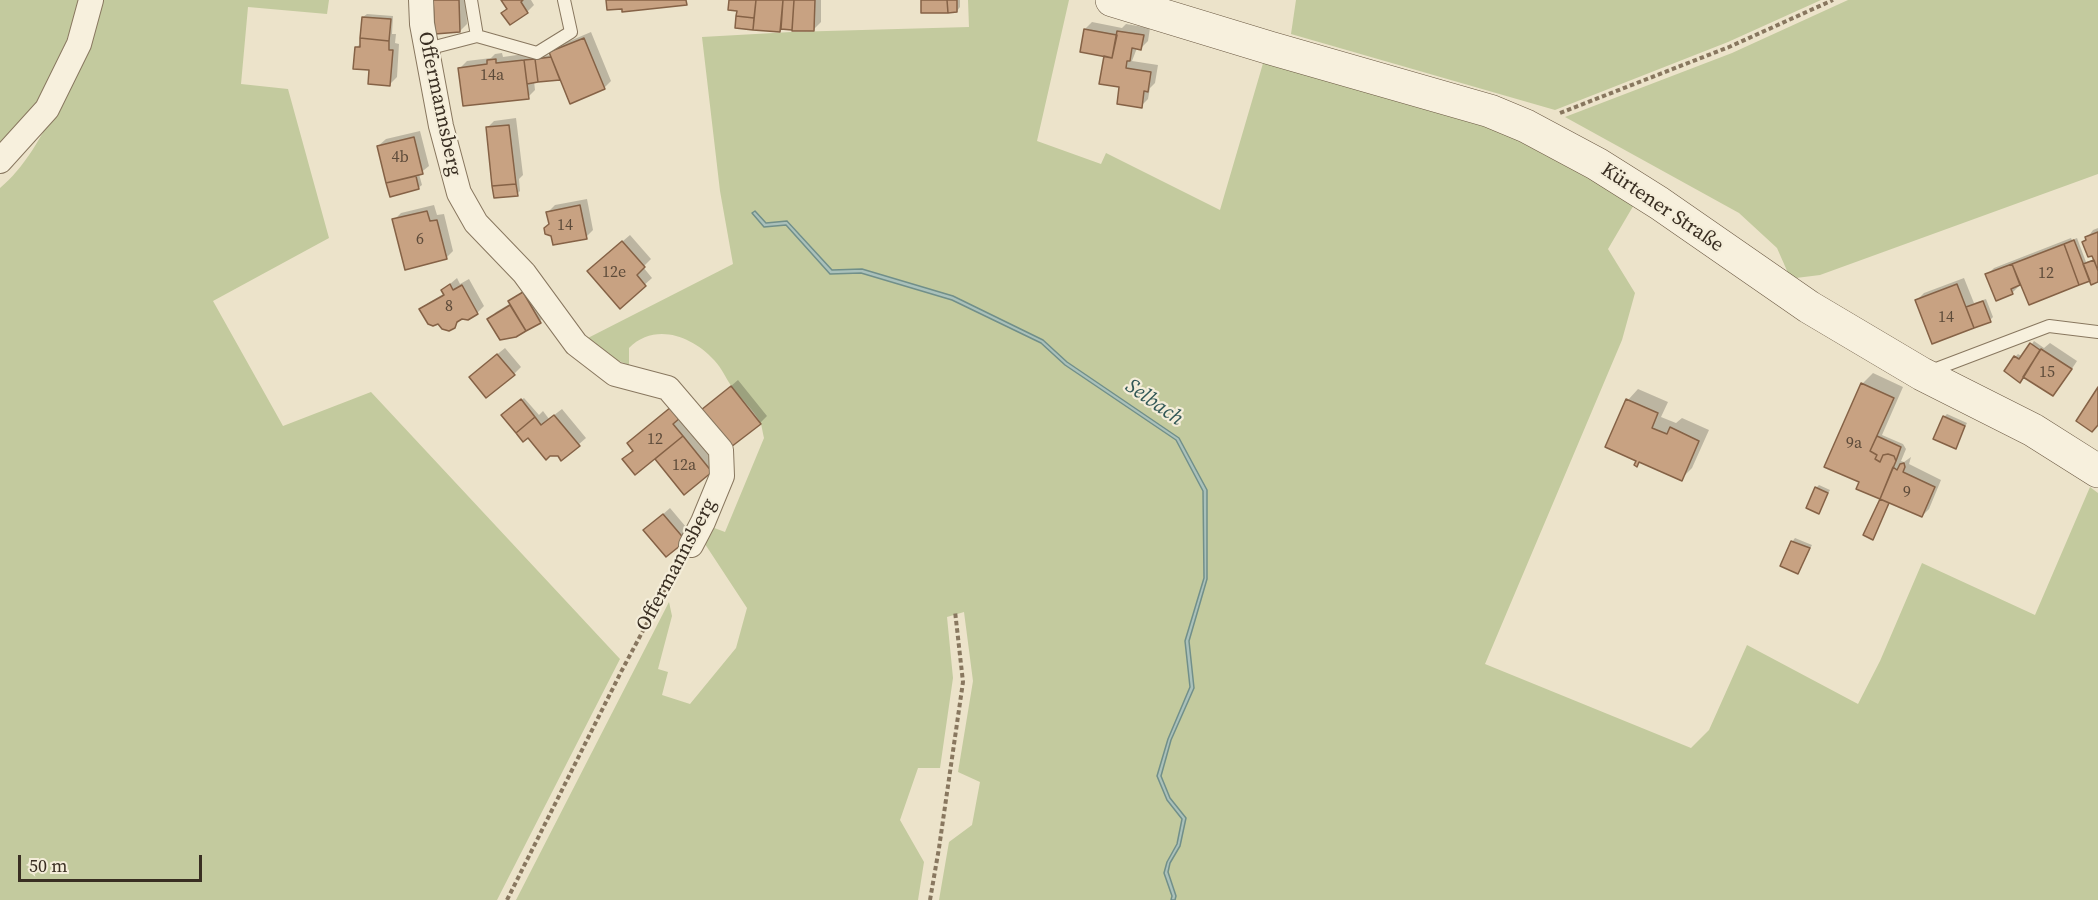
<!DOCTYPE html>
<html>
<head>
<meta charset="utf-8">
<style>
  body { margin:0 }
  #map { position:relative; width:2098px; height:900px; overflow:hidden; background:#ece3ca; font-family:"Source Serif 4",serif }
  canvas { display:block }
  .scale { position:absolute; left:18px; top:855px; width:184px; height:27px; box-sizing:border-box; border:3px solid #392e22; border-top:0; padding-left:8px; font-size:18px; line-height:21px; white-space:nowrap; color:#392e22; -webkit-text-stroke:4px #f4edd9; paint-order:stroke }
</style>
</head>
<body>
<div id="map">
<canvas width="2098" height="900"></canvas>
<div class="scale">50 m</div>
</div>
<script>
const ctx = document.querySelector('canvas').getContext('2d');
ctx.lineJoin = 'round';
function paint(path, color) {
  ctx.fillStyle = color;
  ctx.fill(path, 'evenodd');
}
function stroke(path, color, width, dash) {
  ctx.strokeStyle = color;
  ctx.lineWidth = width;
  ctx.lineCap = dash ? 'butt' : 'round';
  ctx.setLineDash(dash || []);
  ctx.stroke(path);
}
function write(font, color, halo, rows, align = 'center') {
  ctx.font = font + ' "Source Serif 4",serif';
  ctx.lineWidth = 4.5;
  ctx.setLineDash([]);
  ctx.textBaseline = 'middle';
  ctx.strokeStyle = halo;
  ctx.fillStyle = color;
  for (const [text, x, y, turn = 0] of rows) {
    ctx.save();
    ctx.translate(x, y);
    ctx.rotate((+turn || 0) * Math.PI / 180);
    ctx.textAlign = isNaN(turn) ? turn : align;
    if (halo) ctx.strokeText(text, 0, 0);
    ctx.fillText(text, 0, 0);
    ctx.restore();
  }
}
paint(new Path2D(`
  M0,0h81l-25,70 -26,46 -30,34z
  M102,0h227l-2,14 -79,-7 -7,77 47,5 41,149 -116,63 70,125 88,-34 249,267 -123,241h-497v-712c47,-38 77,-132 102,-188z
  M968,0h101l-32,141 64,23 5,-11 114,57 44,-150 236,71 135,72 -27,46 27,44 -13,47 -137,324 206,84 18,-18 38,-85 111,59 22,-43 42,-98 113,52 55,-128 8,6v407h-923l1,-4 -8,-24 2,-9 10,-17 6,-28 -16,-20 -9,-22 10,-36 23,-52 -5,-47 18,-63 -1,-88 -27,-52 -112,-76 -24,-22 -90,-44 -91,-27 -30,1 -44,-49 -24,6 22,-2 44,49 31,-1 91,27 89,43 24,22 111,75 27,51 1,87 -19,63 5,46 -22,52 -11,37 10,24 15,19 -5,25 -10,18 -3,11 8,23 -1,4h-232l10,-58 23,-17 8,-43 -22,-10 15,-91 -9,-69 -17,5 6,61 -13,90h-22l-18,52 24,42 -6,38h-402l153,-298 3,14 -14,53 10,3 -6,23 28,9 46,-56 11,-40 -44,-67 6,-15 16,6 39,-94c-1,-4 -2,-10 -3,-14 -6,-13 -20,-25 -29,-37 -6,-8 -10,-19 -18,-27 -22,-24 -59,-38 -85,-12v17l-22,-9 -23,-16 149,-76 -13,-73 -18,-154 89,-5 178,-5z
  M1296,0h525l-93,42 -173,68 -264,-76z
  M1848,0h250v174l-278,101 -24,3 -8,-5 -11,-25 -38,-35 -174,-96 167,-64z`), '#c3ca9e');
const water = new Path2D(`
  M755,211l11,12 21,-2 45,49 30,-1 91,27 90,44 24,22 112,76 28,52v89l-18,62 5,47 -23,52 -10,36 9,22 16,20 -6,28 -10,17 -2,9 8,24 -1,4h-4l1,-4 -8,-23 3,-11 10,-18 5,-25 -15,-19 -10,-24 11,-37 22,-52 -5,-46 19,-63 -1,-87 -27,-51 -111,-75 -24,-22 -89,-43 -91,-27 -31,1 -44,-49 -22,2 -12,-14z`);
paint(water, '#aac1bb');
stroke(water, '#718f89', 1.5);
paint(new Path2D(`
  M434,0h32l1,24 -7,7z
  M503,0h28l3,5 -7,7 -19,-4z
  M730,0h91v22l-7,7 -20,-4 -3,3h-8l-3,3 -25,-5 -3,2z
  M922,0h38v7l-3,4z
  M367,14l26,2 -1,18h4l-1,9 4,1 -2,33 -7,7 -19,-15 -15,-21 5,-5 2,-26z
  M1092,22l30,6 4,-4 24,4 -2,13 -7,7h-4l-5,13 26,4 -3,18 -5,5 -2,11 -7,7 -20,-20 -15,-31 -21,-26z
  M591,32l20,49 -7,7 -43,-11 -27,4 1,9 -7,7 -68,-29 7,-7 24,-3 4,-4 7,-1 1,4 28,-4v4l21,-2 -1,-2 7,-7z
  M516,118l7,57 -4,4 1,12 -3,3 -30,-66 7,-7z
  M420,131l9,35 -10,8 3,11 -4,3 -27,7 -13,-49 8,-7z
  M587,199l6,31 -7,7 -36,-13 -2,-12 7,-7z
  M434,205l3,10 7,-1 9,37 -7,7 -52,-38 7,-7z
  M2098,228v52l-7,-1 -70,5 -9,9 -25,-18 7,-7 77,-30 1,2 5,-2 9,24 9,-3 -11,-17 9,-12z
  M630,235l21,24 -8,8 9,11 -32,29 -24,-43z
  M457,278l3,6 9,-5 15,27 -7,7 -15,6 -8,7 -15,-4 -18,-12 7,-7 17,-10 -2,-3z
  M1964,278l10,25 12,-4 7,18 -3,3 -57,22 -16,-42 7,-7z
  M527,290l16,28 -3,3 -24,15 -27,-17 7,-7 15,-9 2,-5z
  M2034,341l10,7 6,-5 27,18 -17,26 -7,7 -29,-18 -4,5 -5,-24 3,-3 5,3z
  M505,348l16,19 -7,7 -36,-4z
  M1873,373l30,14 -21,48 21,9 3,5 -5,12 3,1 7,-5 -2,7 32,16 -12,29 -7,7 -32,-14 -17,36 -8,-4 17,-36 -21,-16 1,-98z
  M738,380l29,36 -7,7 -57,-13z
  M1638,389l30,13 -7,15 15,6 6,-5 27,12 -17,38 -11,11 -40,-18 -4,4 1,-5 -10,-60z
  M524,398l15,17 4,-4 6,8 13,-10 24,29 -24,21 -56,-47z
  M679,401l39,63 -34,29 -28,-36 -32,2z
  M1947,414l20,9 -12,24 -11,-30z
  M1819,485l11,5 -12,22 -2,-24z
  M670,508l21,25 -7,6 -32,-15z
  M1795,538l17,7 -14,27 -6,-30z`), '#0003');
const building = new Path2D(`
  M433,0h26l1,32 -25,2z
  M501,0h22l-2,2 7,11 -18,12 -9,-12 6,-4z
  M606,0h80l1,5 -65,7v-3l-15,1z
  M729,0h27l-2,18 -18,-2 1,-5 -9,-1z
  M756,0h27l-3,32 -27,-2z
  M783,0h11l-2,30 -11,-1z
  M794,0h21l-1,31h-22z
  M921,0h26l1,13h-27z
  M947,0h10v12l-9,1z
  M736,16l18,2 -1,12 -18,-2z
  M362,17l29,2 -2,22 -29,-3z
  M1084,29l33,6 -5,23 -32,-6z
  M1117,31l27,4 -3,15 -9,-2 -2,13h-3l-1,7 25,4 -3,20 -4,-1 -2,17 -25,-4 2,-17 -20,-3 5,-28 8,2z
  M360,38l29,3v9h4l-3,36 -22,-2 1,-14 -16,-1 2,-22h5z
  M584,38l21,51 -35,15 -21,-52z
  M551,57l9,23 -22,2 -3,-23z
  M496,59v4l28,-3 5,39 -66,7 -5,-38 29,-4v-4z
  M535,59l3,23 -11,2 -3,-24z
  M509,125l7,59 -24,2 -6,-59z
  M414,137l9,37 -37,9 -9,-37z
  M416,176l3,13 -29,8 -4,-14z
  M516,184l2,12 -24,2 -2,-12z
  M580,205l7,34 -34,6 -2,-9 -6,-2 -1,-6 5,-4 -3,-12z
  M427,211l3,10 7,-1 10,39 -42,11 -13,-51z
  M2098,232v35l-1,1 -5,-12 -4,1 -6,-15 4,-2 -1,-3z
  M2074,240l16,41 -11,4 -15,-41z
  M622,241l23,26 -8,8 9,11 -26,23 -33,-38z
  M2064,244l15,41 -50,20 -17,-41z
  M2094,260l4,11v11l-7,3 -8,-21z
  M2012,264l8,21 -9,4 2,5 -17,7 -11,-27z
  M450,284l3,6 9,-5 16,29 -10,6 -6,-1 -5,3 -2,6 -6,3 -7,-2 -4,-5 -5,2 -5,-2 -9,-15 25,-14 -3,-5z
  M1957,284l17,44 -42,16 -17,-44z
  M523,292l18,31 -15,8 -18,-30z
  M1983,301l8,21 -17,6 -8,-21z
  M510,305l16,26 -10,6 -16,3 -13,-21z
  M2030,343l10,7 -20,33 -16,-12 10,-15 5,3z
  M2041,349l31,20 -19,27 -30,-19z
  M497,354l18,21 -29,23 -17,-21z
  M1861,383l33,15 -24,53 7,4 -2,4 5,3 3,-7 5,-1 6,2 2,5 -16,38 -24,-10 3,-7 -35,-15z
  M731,386l30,38 -30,23 -30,-37z
  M2098,387v38l-6,7 -16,-11z
  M521,399l14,18 -19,16 -15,-18z
  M1626,399l32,14 -6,15 15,6 3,-7 29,14 -17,40 -43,-19 -2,5 -3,-2 2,-4 -31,-14z
  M671,407l9,11 -7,6 10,12 -48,39 -13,-16 11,-8 -6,-8z
  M554,415l26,31 -19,15 -3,-5h-8l-4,4 -18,-22 -5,4 -7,-9 19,-16 6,8z
  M1943,416l22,10 -9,23 -23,-10z
  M683,436l29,36 -28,23 -29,-36z
  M1877,436l24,11 -5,14 -2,-5 -6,-2 -5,1 -3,7 -5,-3 2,-4 -7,-4z
  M1904,463l1,4 -2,5 32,15 -13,30 -42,-18 13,-32 4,3 3,-6z
  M1815,487l13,6 -9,21 -13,-6z
  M1880,499l9,4 -16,37 -10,-5z
  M663,514l23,27 -20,16 -23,-27z
  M1791,541l19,7 -12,26 -18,-8z`);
paint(building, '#c8a282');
stroke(building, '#856246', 1.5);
const lane = new Path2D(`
  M477,36l60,17 34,-21 -7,-32
  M427,49l50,-13 -6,-36
  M1928,372l121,-46 49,6`);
const street = new Path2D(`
  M421,0l1,24 19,102 18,67 17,30 48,50 52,71 39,30 53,14 53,62 1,26 -19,46 -12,23
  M0,161l47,-52 32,-65 12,-44`);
const secondary = new Path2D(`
  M1112,0l158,48 220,63 36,15 71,38 62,39 150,104 113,67 111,56 65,41`);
stroke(lane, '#88775f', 14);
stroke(street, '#88775f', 26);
stroke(secondary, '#6a5842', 34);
stroke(new Path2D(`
  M1560,113l169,-66 104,-47
  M507,900l114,-228 58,-109
  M930,900l9,-52 24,-166 -8,-71`), '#88775f', 4, [4.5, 3]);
stroke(lane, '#f7f0dd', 12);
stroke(street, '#f7f0dd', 24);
stroke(secondary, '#f7f0dd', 33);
write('16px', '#5d4b3a', null, [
  ["14a",492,76],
  ["4b",400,158],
  ["14",565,226],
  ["6",420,240],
  ["12e",614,273],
  ["12",2046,274],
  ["8",449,307],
  ["14",1946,318],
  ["15",2047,373],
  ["12",655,440],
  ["9a",1854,444],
  ["12a",684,466],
  ["9",1907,493]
]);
write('20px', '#392e22', '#f4edd9', [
  ["Offermannsberg",439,104,78],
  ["Kürtener Straße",1662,208,34],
  ["Offermannsberg",677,565,-62]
]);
write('italic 21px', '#325857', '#f4edd9', [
  ["Selbach",1154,403,35]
]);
</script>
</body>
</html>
